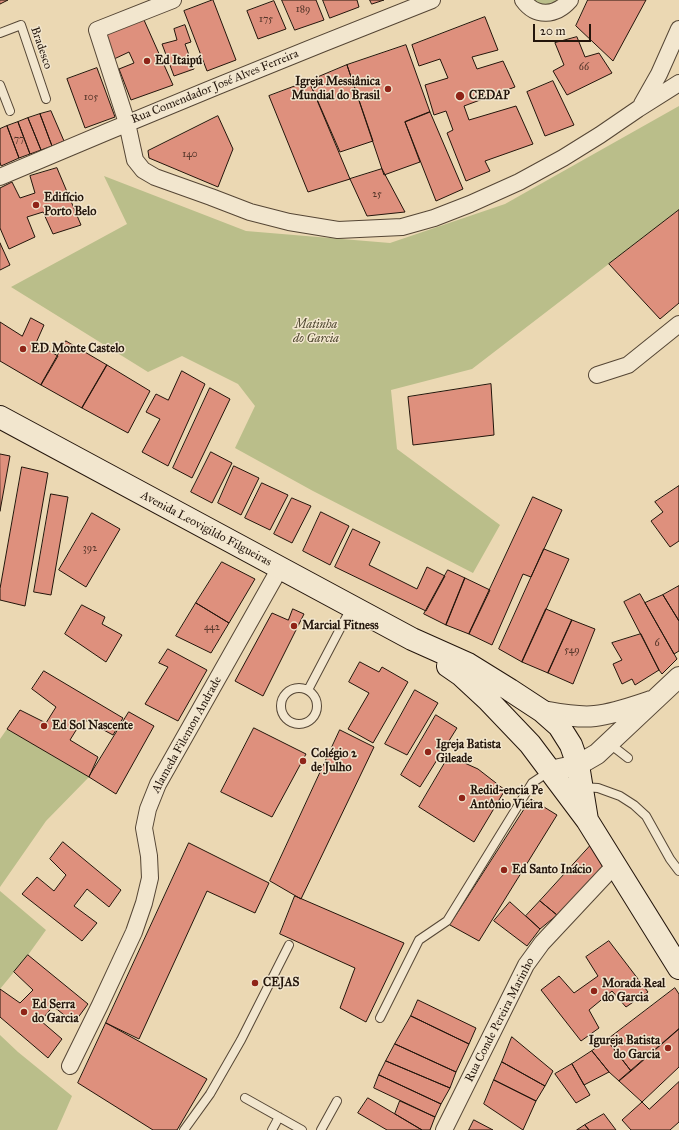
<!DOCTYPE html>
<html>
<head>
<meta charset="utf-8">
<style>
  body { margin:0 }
  #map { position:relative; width:679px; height:1130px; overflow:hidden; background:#ebd8b3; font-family:"IM FELL Great Primer",serif }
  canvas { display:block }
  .scale { position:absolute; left:533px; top:24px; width:58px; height:18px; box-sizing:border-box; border:2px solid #23150b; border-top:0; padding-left:5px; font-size:12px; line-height:14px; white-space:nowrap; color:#23150b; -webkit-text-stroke:3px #f2e6ce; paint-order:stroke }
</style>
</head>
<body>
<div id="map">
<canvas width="679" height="1130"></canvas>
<div class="scale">20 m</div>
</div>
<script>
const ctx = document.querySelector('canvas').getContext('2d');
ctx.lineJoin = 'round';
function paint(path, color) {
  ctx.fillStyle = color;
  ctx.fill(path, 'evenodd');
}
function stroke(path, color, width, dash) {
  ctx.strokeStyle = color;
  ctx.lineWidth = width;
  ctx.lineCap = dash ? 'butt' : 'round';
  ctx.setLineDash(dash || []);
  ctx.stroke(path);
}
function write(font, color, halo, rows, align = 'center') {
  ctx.font = font + ' "IM FELL Great Primer",serif';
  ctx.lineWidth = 3;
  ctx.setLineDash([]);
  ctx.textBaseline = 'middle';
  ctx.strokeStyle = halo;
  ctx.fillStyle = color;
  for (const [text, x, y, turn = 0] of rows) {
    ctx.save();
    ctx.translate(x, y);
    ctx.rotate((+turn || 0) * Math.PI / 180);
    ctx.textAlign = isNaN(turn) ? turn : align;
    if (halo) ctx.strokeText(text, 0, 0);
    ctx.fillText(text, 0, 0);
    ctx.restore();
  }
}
paint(new Path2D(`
  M531,0h29l-4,3 -17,2z
  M679,106v104l-207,159 -81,21 6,59 103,76 -27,48 -160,-82 -78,-43 20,-42 -17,-22 -56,-28 -34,16 -137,-85 116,-63 -23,-48 142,55 144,12 115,-39z
  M7,729l82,48 -43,44 -46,66v-148z
  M0,891l46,39 -18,25 -28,34z
  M0,1035l18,17 54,44 -15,34h-57z`), '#babe8a');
const building = new Path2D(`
  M0,0h8l-8,4z
  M213,0l23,60 -29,11 -23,-60z
  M282,0h34l8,20 -29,10z
  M323,0h34l2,7 -29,11z
  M370,0h14l-12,4z
  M588,0h58l-33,61 -37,-35z
  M274,1l12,28 -28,10 -11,-28z
  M485,17l13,33 -26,7 5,12 26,-8 12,26 -51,19 5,14 47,-14 17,38 -48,17 5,10 -24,10 -19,-48 6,-3 -7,-19 -12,4 -9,-30 23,-7 -8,-19 -21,7 -7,-21z
  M144,20l29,65 -42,15 -12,-31 15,-6 -5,-11 -15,7 -8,-24z
  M185,25l6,17 -6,2 9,25 -20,7 -12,-32 15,-4 -3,-11z
  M577,37l8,20 14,-4 13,20 -45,22 -14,-24 11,-6 -9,-22z
  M406,45l24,67 -25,10 15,40 -36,13 -37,-110z
  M347,65l26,76 -33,11 -31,-71z
  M97,68l18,49 -30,11 -18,-49z
  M309,81l41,98 -42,13 -39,-96z
  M553,81l21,44 -29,11 -18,-44z
  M51,111l13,30 -12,5 -12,-32z
  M430,112l33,77 -27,12 -31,-79z
  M40,114l12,32 -11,4 -13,-32z
  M218,116l15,33 -15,38 -69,-29 -1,-7z
  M28,118l13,32 -11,4 -12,-32z
  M18,122l12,32 -11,4 -12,-32z
  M7,126l12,32 -18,8 -1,-4v-33z
  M57,168l24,57 -28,9 -10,-22 -16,5 8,20 -26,12 -9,-21v-40l12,-6 8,16 15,-5 -5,-17z
  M382,169l23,43 -38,4 -17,-37z
  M679,210v93l-19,16 -51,-55z
  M0,243l10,22 -10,5z
  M31,318l13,7 -8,18 22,13 -17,29 -41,-24v-39l22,14z
  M66,341l41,24 -25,43 -41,-23z
  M107,365l43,26 -22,42 -46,-25z
  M182,371l23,13 -37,82 -26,-14 18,-33 -14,-7 10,-18 12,6z
  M491,384l3,51 -81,10 -5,-48z
  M210,388l20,11 -38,79 -19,-10z
  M211,452l21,11 -20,40 -21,-11z
  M0,454l10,2 -10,55z
  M234,466l25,12 -18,37 -23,-12z
  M22,467l26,6 -23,133 -25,-6v-11z
  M262,483l26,12 -18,35 -25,-12z
  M679,486v55l-9,6 -19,-26 12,-9 -8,-10z
  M51,494l17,3 -17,98 -17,-3z
  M533,497l29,13 -31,67 -8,-3 -31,71 -23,-11z
  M292,498l19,8 -19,37 -18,-9z
  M321,512l28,14 -19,39 -27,-14z
  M92,513l28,16 -34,58 -27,-17z
  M353,529l27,13 -11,23 48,24 10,-22 18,9 -19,35 -91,-44z
  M544,549l25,10 -47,103 -23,-13z
  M222,562l33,17 -26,44 -33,-20z
  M448,570l17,8 -19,47 -22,-11z
  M465,578l25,12 -21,44 -23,-9z
  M679,586v35l-16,-26z
  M640,594l37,65 -15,15 -3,-4 -35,-68z
  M663,595l16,26v30l-5,3 -29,-51z
  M196,603l33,20 -18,30 -35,-17z
  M82,605l23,12 -3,7 20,11 -16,27 -41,-28z
  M293,609l11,5 -41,82 -28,-15 37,-68 16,7z
  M546,609l26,11 -24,53 -26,-11z
  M572,620l23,9 -22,55 -25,-11z
  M641,634l18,36 -24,15 -3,-6 -10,5 -9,-20 9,-4 -10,-17z
  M168,649l39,21 -29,51 -33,-17 23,-37 -9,-4z
  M360,662l19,10 3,-5 26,15 -35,61 -25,-14 21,-36 -20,-11z
  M44,671l79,47 -10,17 -30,-16 -13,21 28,17 -9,20 -82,-48 13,-19 26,13 10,-16 -24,-18z
  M415,690l23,13 -31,52 -22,-11z
  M129,712l25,14 -38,68 -27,-17z
  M436,715l21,13 -37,59 -19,-12z
  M254,728l52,26 -34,63 -51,-25z
  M340,730l34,17 -73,152 -31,-18z
  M449,756l29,13 27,21 -31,52 -55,-35z
  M531,799l26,16 -78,126 -29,-16z
  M63,842l58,48 -12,17 -22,-18 -13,17 23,17 -15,18 -60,-47 15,-17 17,14 12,-16 -16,-16z
  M189,843l80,40 -14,30 -48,-22 -68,148 -33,-16z
  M591,845l14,20 -48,50 -17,-14z
  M295,896l109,47 -38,79 -26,-14 15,-40 -75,-34z
  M540,901l17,14 -17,14 -14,-13z
  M510,902l30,27 -13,17 -33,-25z
  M609,941l39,51 -22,15 -14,-16 -23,19 10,18 -18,13 -40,-51 18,-14 15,17 24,-17 -12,-19z
  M28,955l60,49 -14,19 -21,-17 -12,15 21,18 -14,19 -48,-41v-28l20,14 13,-13 -19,-18z
  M675,988l4,6v35l-48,42 -24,-31z
  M418,1000l58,28 -7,16 -58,-28z
  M411,1016l58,28 -13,28 -61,-28z
  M106,1023l101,56 -30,51h-24l-75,-47z
  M679,1029v38l-37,35 -23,-21z
  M512,1037l41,34 -8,15 -43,-24z
  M607,1040l24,31 -12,10 -10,-9 -17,-21z
  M395,1044l61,28 -6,16 -64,-27z
  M592,1051l17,21 -25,13 -12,-21z
  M386,1061l64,27 -9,16 -62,-29z
  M502,1062l43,24 -9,15 -42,-21z
  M572,1064l18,31 -14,8 -21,-29z
  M379,1075l62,29 -6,13 -61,-29z
  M494,1080l42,21 -13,29 -39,-26z
  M679,1082v40l-9,8h-39l-9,-10 20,-18 7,7z
  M368,1098l54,32h-35l-29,-17z
  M400,1101l35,16 -5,13h-8l-27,-16z
  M604,1114l12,16h-27l-4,-5z
  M474,1120l19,10h-24z
  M585,1125l4,5h-12z`);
paint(building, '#de907d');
stroke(building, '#23150b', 1);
const service = new Path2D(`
  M0,33l21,-8 25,74
  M0,85l10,26
  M281 706a18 18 0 1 1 36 0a18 18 0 1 1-36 0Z
  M308,690l43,-82
  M610,744l18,14
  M582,787l16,1 22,8 14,9 12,11 24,43 9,12
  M380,1018l39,-78 28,-19 85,-138 18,-12
  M245,1098l57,32
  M184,1130l26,-36 31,-54 48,-95
  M272,1130l7,-13
  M321,1130l16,-29`);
const minor = new Path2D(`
  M173,0l-76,30 30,93 8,37 8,10 12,7 56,20 39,15 39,10 49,8 64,-3 32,-9 36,-14 49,-22 44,-24 37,-23 38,-26 41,-26
  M523,0c13,18 33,16 47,0
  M642,104l17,-30 20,-45
  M0,177c143,-61 287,-120 432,-177
  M597,375l31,-10 51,-41
  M70,1066l30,-61 34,-73 10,-29 6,-25 -1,-22 -5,-28 4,-19 10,-25 122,-216
  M444,1130l82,-165 16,-22 73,-78`);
const tertiary = new Path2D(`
  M542,711c17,3 36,7 53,5 19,-2 38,-9 56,-15
  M550,771l28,-6 19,-11 82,-77`);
const secondary = new Path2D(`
  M0,417l412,222 56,25 42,26 32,21 17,15 12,19 7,20 9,55
  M448,666l13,9 27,25 42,44 57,76 92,148`);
stroke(service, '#554635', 10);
stroke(minor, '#554635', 18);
stroke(tertiary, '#554635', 22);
stroke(secondary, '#23150b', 24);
stroke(service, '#f2e6ce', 8);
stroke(minor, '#f2e6ce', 16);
stroke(tertiary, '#f2e6ce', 20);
stroke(secondary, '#f2e6ce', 22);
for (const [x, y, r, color] of [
  [147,61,4,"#8f2418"],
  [388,89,4,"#8f2418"],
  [460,96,5,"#8f2418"],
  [36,205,4,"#8f2418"],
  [23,349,4,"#8f2418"],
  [294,626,4,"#8f2418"],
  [44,726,4,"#8f2418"],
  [428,752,4,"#8f2418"],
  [303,761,4,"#8f2418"],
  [462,798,4,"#8f2418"],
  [504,870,4,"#8f2418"],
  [255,983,4,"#8f2418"],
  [594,991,4,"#8f2418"],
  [24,1012,4,"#8f2418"],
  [668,1048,4,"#8f2418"]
]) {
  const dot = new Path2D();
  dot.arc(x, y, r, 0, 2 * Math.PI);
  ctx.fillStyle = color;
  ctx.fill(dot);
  stroke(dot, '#f2e6ce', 1.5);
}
write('10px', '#523428', null, [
  ["189",303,10],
  ["175",266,20],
  ["66",584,68],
  ["105",91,98],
  ["77",19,140],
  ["140",190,155],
  ["25",377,195],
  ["392",90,549],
  ["442",212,628],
  ["6",657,644],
  ["549",572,651]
]);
write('12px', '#23150b', '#f2e6ce', [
  ["Bradesco",41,48,71],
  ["Rua Comendador José Alves Ferreira",215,87,-22],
  ["Avenida Leovigildo Filgueiras",206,529,28],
  ["Alameda Filemon Andrade",187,735,-61],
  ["Rua Conde Pereira Marinho",500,1020,-63]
]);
write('bold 12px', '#23150b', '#f2e6ce', [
  ["Ed Itaipú",155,61],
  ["Igreja Messiânica",380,82,"right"],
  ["Mundial do Brasil",380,96,"right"],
  ["CEDAP",469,96],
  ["Edifício",44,198],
  ["Porto Belo",44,212],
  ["ED Monte Castelo",31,349],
  ["Marcial Fitness",302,626],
  ["Ed Sol Nascente",52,726],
  ["Igreja Batista",436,745],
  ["Gileade",436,759],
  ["Colégio 2",311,754],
  ["de Julho",311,768],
  ["Redid~encia Pe",470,791],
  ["Antônio Vieira",470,805],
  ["Ed Santo Inácio",512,870],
  ["CEJAS",263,983],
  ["Morada Real",602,984],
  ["do Garcia",602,998],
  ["Ed Serra",32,1005],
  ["do Garcia",32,1019],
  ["Igureja Batista",660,1041,"right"],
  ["do Garcia",660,1055,"right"]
], 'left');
write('italic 12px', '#504831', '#f2e6ce', [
  ["Matinha",316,325],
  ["do Garcia",316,339]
]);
</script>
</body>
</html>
